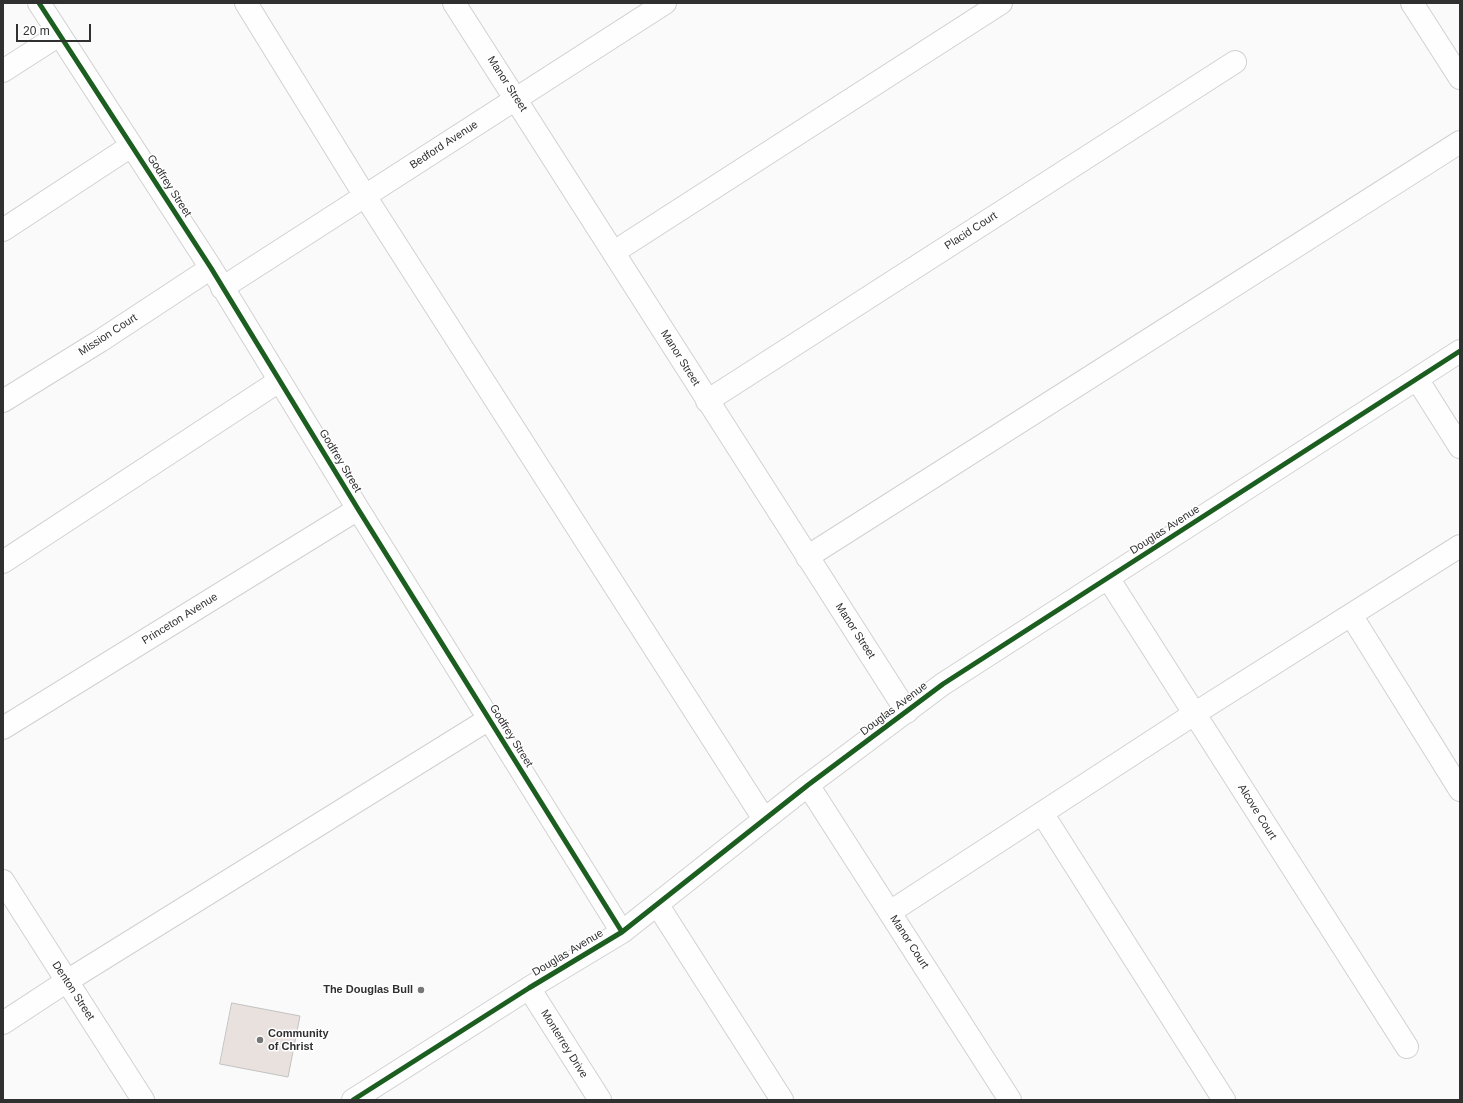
<!DOCTYPE html>
<html>
<head>
<meta charset="utf-8">
<style>
  body { margin:0 }
  #map { position:relative; width:1463px; height:1103px; overflow:hidden; background:#fafafa; font-family:Arial,sans-serif }
  canvas { display:block }
  .frame { position:absolute; inset:0; border:4px solid #303030; pointer-events:none }
  .scale { position:absolute; left:16px; top:24px; width:75px; height:18px; box-sizing:border-box; border:2px solid #303030; border-top:0; padding-left:5px; font-size:12px; line-height:14px; white-space:nowrap; color:#303030; -webkit-text-stroke:3px #fff; paint-order:stroke }
</style>
</head>
<body>
<div id="map">
<canvas width="1463" height="1103"></canvas>
<div class="frame"></div>
<div class="scale">20 m</div>
</div>
<script>
const ctx = document.querySelector('canvas').getContext('2d');
ctx.lineJoin = 'round';
function paint(path, color) {
  ctx.fillStyle = color;
  ctx.fill(path, 'evenodd');
}
function stroke(path, color, width, dash) {
  ctx.strokeStyle = color;
  ctx.lineWidth = width;
  ctx.lineCap = dash ? 'butt' : 'round';
  ctx.setLineDash(dash || []);
  ctx.stroke(path);
}
function write(font, color, halo, rows, align = 'center') {
  ctx.font = font + ' Arial,sans-serif';
  ctx.lineWidth = 3;
  ctx.setLineDash([]);
  ctx.textBaseline = 'middle';
  ctx.strokeStyle = halo;
  ctx.fillStyle = color;
  for (const [text, x, y, turn = 0] of rows) {
    ctx.save();
    ctx.translate(x, y);
    ctx.rotate((+turn || 0) * Math.PI / 180);
    ctx.textAlign = isNaN(turn) ? turn : align;
    if (halo) ctx.strokeText(text, 0, 0);
    ctx.fillText(text, 0, 0);
    ctx.restore();
  }
}
const building = new Path2D(`
  M232,1003l68,13 -12,61 -68,-13z`);
paint(building, '#e9e1de');
stroke(building, '#c2c2c2', 1);
const minor = new Path2D(`
  M39,3l172,265 147,241 264,423
  M246,3l119,193 399,623
  M454,3l453,709
  M1412,3l48,75
  M3,71l56,-36
  M3,230l128,-84
  M614,252l387,-249
  M222,288l443,-285
  M1417,379l43,68
  M3,401l97,-60 111,-73
  M707,401l528,-339
  M807,557l653,-415
  M3,562l276,-181
  M1108,578l299,469
  M1351,615l109,175
  M3,728l355,-219
  M808,785l202,315
  M1042,813l182,287
  M3,881l140,219
  M657,904l125,196
  M890,912l304,-198 266,-168
  M529,988l71,112
  M3,1023l64,-42 422,-262
  M353,1100l176,-112 93,-56 186,-147 135,-101 517,-333`);
stroke(minor, '#d1d1d1', 24);
stroke(minor, '#fefefe', 22);
stroke(new Path2D(`
  M39,3l172,265 147,241 264,423
  M353,1100l176,-112 93,-56 186,-147 135,-101 517,-333`), '#1b5e20', 5);
for (const [x, y, r, color] of [
  [421,990,4,"#777"],
  [260,1040,4,"#777"]
]) {
  const dot = new Path2D();
  dot.arc(x, y, r, 0, 2 * Math.PI);
  ctx.fillStyle = color;
  ctx.fill(dot);
  stroke(dot, '#fff', 1.5);
}
write('11px', '#303030', '#fff', [
  ["Manor Street",507,84,57],
  ["Bedford Avenue",444,145,-33],
  ["Godfrey Street",169,186,57],
  ["Placid Court",971,231,-33],
  ["Mission Court",108,335,-33],
  ["Manor Street",680,358,58],
  ["Godfrey Street",340,461,59],
  ["Douglas Avenue",1165,530,-33],
  ["Princeton Avenue",180,619,-32],
  ["Manor Street",855,631,57],
  ["Douglas Avenue",894,709,-37],
  ["Godfrey Street",511,736,58],
  ["Alcove Court",1257,812,58],
  ["Manor Court",909,942,57],
  ["Douglas Avenue",568,953,-31],
  ["Denton Street",73,991,57],
  ["Monterrey Drive",564,1044,58]
]);
write('bold 11px', '#303030', '#fff', [
  ["The Douglas Bull",413,990],
  ["Community",268,1034,"left"],
  ["of Christ",268,1047,"left"]
], 'right');
</script>
</body>
</html>
